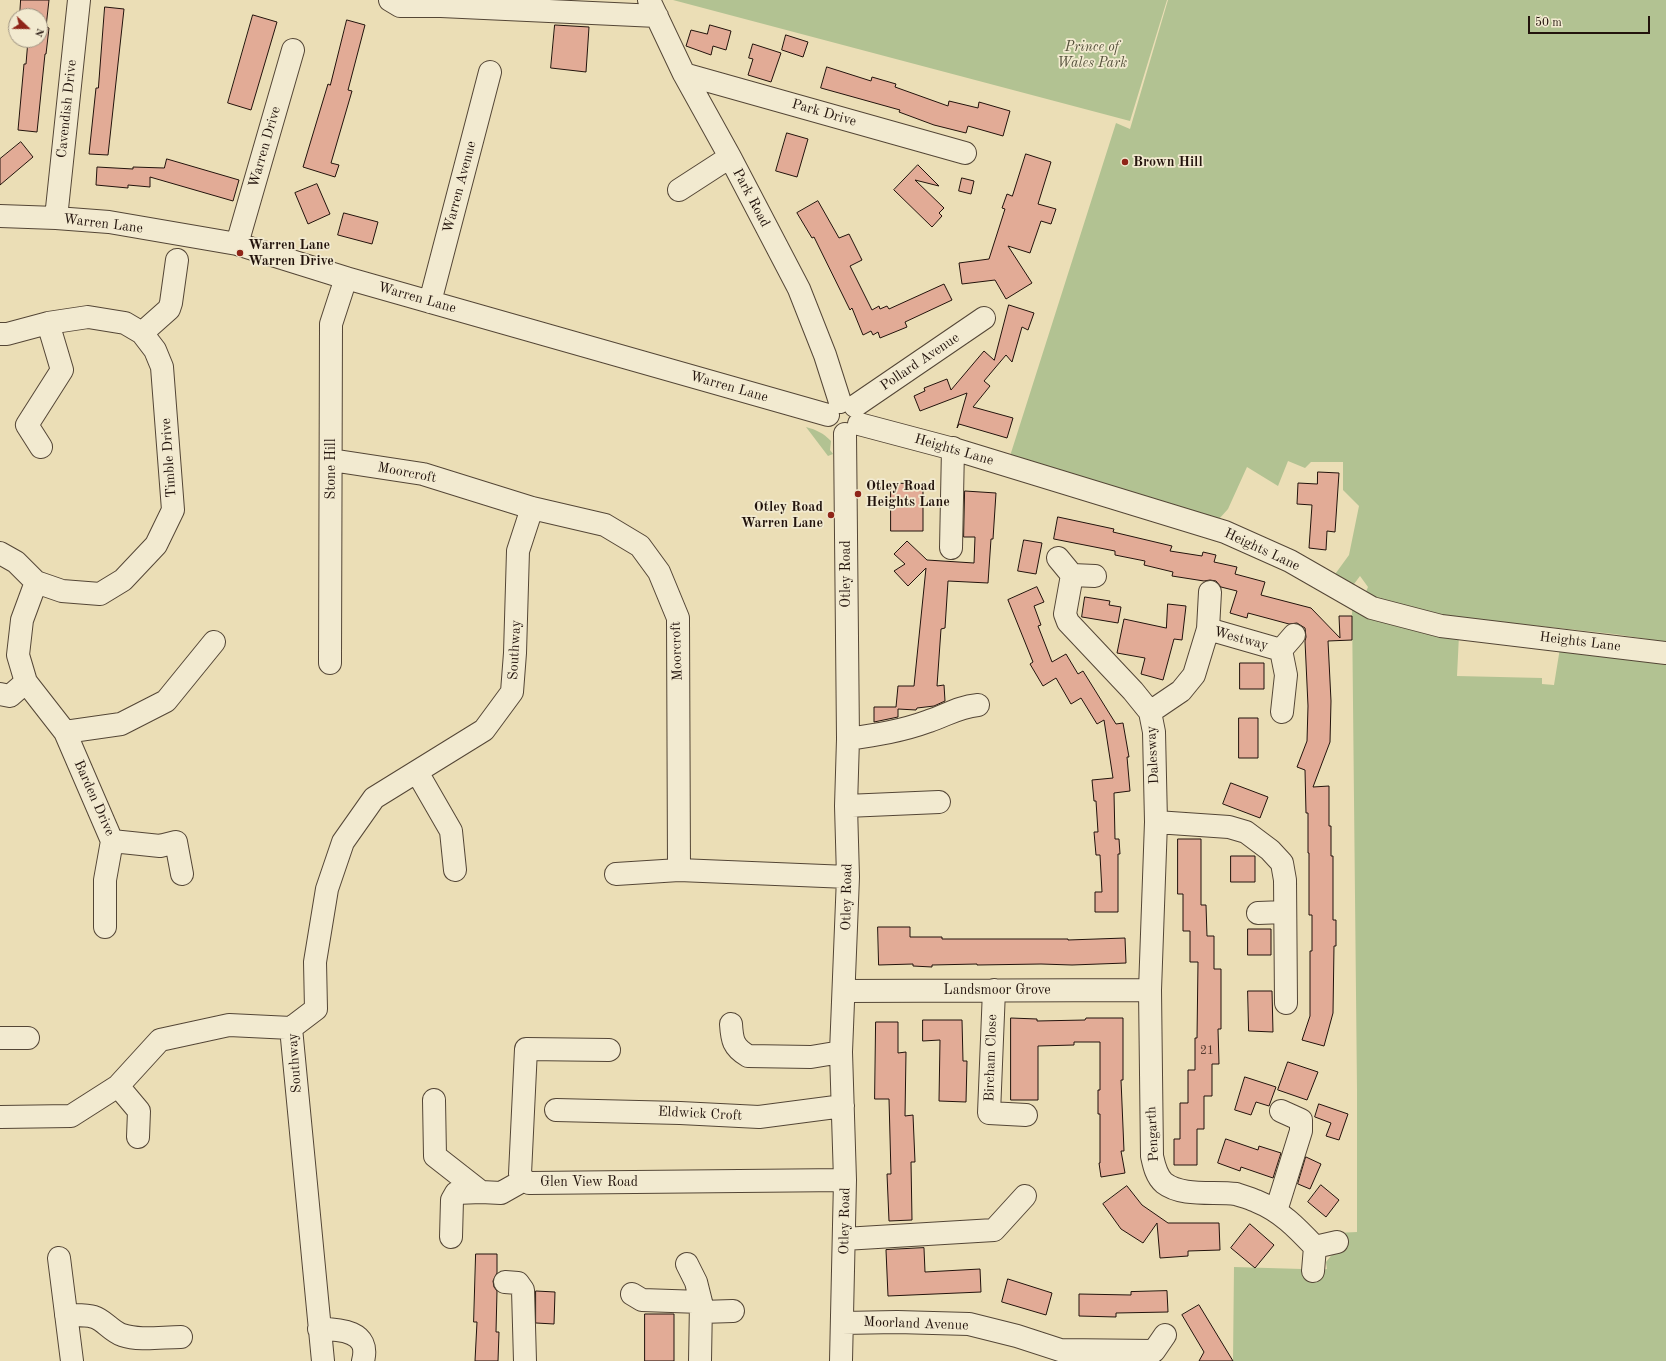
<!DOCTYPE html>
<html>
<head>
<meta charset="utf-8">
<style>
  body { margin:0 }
  #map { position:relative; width:1666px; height:1361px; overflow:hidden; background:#ebdeb6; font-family:"Old Standard TT",serif }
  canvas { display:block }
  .north { position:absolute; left:8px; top:8px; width:40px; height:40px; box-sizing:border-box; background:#f2ead0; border:1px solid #9f9482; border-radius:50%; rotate:112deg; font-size:11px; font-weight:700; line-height:16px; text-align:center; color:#22130c }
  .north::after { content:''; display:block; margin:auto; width:14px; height:18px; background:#8f2418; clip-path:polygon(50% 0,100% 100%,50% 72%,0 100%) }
  .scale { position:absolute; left:1528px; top:16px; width:122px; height:18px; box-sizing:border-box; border:2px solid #22130c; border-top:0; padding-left:5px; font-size:12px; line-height:14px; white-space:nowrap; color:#22130c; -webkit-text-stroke:3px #f2ead0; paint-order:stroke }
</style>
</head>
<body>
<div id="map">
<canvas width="1666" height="1361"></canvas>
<div class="north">N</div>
<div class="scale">50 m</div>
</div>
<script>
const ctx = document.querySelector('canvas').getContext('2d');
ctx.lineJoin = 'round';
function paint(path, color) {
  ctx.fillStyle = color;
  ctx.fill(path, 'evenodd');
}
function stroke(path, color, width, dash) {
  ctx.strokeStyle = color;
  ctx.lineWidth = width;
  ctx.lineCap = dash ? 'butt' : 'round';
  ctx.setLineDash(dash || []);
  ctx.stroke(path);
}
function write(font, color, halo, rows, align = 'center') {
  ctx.font = font + ' "Old Standard TT",serif';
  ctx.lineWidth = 3.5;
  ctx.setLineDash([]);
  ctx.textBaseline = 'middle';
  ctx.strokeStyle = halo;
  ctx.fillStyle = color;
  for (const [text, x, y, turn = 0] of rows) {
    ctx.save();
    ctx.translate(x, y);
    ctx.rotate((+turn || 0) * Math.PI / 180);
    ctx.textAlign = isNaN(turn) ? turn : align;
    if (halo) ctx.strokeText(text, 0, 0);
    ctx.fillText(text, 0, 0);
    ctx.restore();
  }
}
paint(new Path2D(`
  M673,0h494l-37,121z
  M1168,0h498v642l-52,-8 -197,-21 -52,-19 3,-7 -8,-11 -9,12 -18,-11 16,-22 10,-49 -16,-16v-28h-32l-6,6 -17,-7 -10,25 -31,-19 -19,42 -9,10 -209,-63 106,-333 14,6z
  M806,427c11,3 17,6 25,14l-1,9 3,4 -5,2z
  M1352,606l107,29 -2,41 85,2v6l12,1 6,-37 106,15v698h-433l1,-94 68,2 11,2 14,-2 -1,-7 8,-10 2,-19 21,-1v-142z`), '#b2c292');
const building = new Path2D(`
  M21,0h28l-3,27 3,1 -3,26h-1l-8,78 -19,-2 6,-66h2l2,-24h12v-24h-20z
  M105,7l19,2 -16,146 -19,-1 7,-66h2z
  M253,15l24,7 -26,88 -23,-7z
  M347,20l18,5 -17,65 4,1 -21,72 8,2 -4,12 -32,-10 25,-83 2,1z
  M555,25l34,2 -3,45 -35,-4z
  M710,25l21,6 -5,19 -13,-4 -2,9 -25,-9 5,-16 16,4z
  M786,35l22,7 -5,15 -21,-7z
  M753,44l28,9 -10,29 -23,-7 5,-16 -4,-1z
  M827,67l44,14 1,-4 24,7 -1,3 53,19 1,-5 29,7 1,-6 31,9 -7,25 -35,-10 -2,7 -32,-8 -35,-13 1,-2 -79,-22z
  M787,133l21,6 -11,38 -21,-6z
  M21,142l12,15 -33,28v-26z
  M1026,154l25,8 -13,42 18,5 -5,15 -10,-3 -11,32 -22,-7 24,37 -26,16 -11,-19 -33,4 -3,-21 30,-4 16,-50 -3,-1 5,-14 5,2z
  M167,159l72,21 -6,21 -83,-24v10l-22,-2v3l-32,-3 1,-18 36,2v-2l31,1z
  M918,165l21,21 -24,-6 29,28 -5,5 3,3 -10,11 -38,-37z
  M962,178l12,3 -3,13 -12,-3z
  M317,184l13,30 -22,10 -13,-31z
  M818,201l21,37 10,-4 13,26 -12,6 22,44 7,-4 1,3 7,-3 2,3 55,-25 8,16 -47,22 2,5 -27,11 -2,-6 -5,3 -2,-4 -8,4 -11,-27 -2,2 -36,-73 -2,1 -15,-25z
  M344,213l34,9 -6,22 -34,-9z
  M1009,305l25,8 -6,17 -6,-3 -10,35 -6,-7 -22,26 6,5 -17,21 40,11 -6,20 -48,-14 -2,4 10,-35 -47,18 -6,-15 11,-5 -1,-3 23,-9 4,11 33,-39 10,9z
  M1318,472l21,1 -4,59 -8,-1 -1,19 -17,-2 3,-43 -15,-1 1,-21 19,1z
  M891,483l32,1v47h-32z
  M965,491l31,2 -3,46h-2l-3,44 -40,-2 -3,47 -4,1 -4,57 7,-1 1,16 -11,5 -17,2 -1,2 -18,-1v8l-24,5v-15h22l2,-21h16l12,-118 -18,18 -14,-15 11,-7 -11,-10 13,-13 20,19 47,3 1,-26h-11z
  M1058,517l56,12 -1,3 59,14 -2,5 32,5 1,-4 13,3 -2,7 23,5 -2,7 30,8 -4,13 50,13 29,30 -1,-22h13v24l-24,1 3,60 -1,41 -17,45 16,-1v40h2v30h2v64h3v26h-2l-1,67 -9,33 -22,-6 8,-24v-65h2v-36h-3v-62h-1v-40h-2l-1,-43 -8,-3 10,-26 1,-35 -3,-65 1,-4 -1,-9 -8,-5 -8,1 -41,-11 -1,5 -17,-5 7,-22 -16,-4 -5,-6 -6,-1 -6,1 -32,-5 1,-4 -29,-7 1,-4 -30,-6v-4l-61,-12z
  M1024,540l18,3 -6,31 -18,-3z
  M1037,587l7,15 -10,4 7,19 -3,1 14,36 14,-8 12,20 5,-3 33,53 7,-1 6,34h-2l3,34 -16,2 1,46h4l1,15h-2v58h-23v-20h7l-2,-37h-4l-2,-23h4l-2,-31h-2l-2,-21 21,-2 -9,-58 -7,4 -16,-26 -10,6 -15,-26 -13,8 -13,-22 3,-2 -25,-62z
  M1085,597l25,4 -1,4 12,2 -3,16 -36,-6z
  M1168,604l18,2 -4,34 -8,-1 -11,41 -22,-6 4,-16 -28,-5 7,-34 42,9z
  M1240,663h24v26h-24z
  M1239,718h19v40h-19z
  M1231,783l37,14 -8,21 -37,-14z
  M1178,839h23v66h5l1,31h7v33h7v60h-3l1,35h-7v32h-8v33h-7v36h-23v-26h6v-36h8v-33h7v-32h2l1,-76h-8v-31h-7v-37h-5z
  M1231,856h24v26h-24z
  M878,927h32v10h32v2h126v1l57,-2 1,25 -54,2 -31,-1 -64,1v-1l-45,1v2l-19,-1v-2l-34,1z
  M1248,929h23v26h-23z
  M1248,991h24l1,41 -24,-1z
  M1011,1018l26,1v2l48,-1 1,-2h37v62h-2l3,71h-3l4,22 -24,4 -2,-14h1v-49h-2v-24h2v-48h-26v3l-36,1v54h-27z
  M923,1020h39l1,41h4l-1,41 -27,-1 1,-61 -17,1z
  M876,1022h22v31l8,-1 -1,64 8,-1 2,47h-4l1,58 -23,1 -2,-47h4l-2,-75h-14z
  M1288,1062l30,10 -11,28 -29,-10z
  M1245,1077l31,10 -7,19 -13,-4 -5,13 -16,-5z
  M1319,1104l29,10 -9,26 -13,-4 5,-13 -16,-6z
  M1226,1139l32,11 1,-4 22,7 -8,25 -32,-11 -1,4 -22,-8z
  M1306,1157l15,7 -11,25 -12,-5z
  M1321,1185l18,15 -13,17 -18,-15z
  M1127,1186l15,19 26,18h51l1,27 -32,1v5l-28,2 -3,-35 -14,20 -22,-14 -18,-25z
  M1250,1224l24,21 -19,23 -24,-20z
  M924,1248l1,24 55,-3 1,23 -93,4 -2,-46z
  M476,1254h21v19l-4,8 1,6 3,4 -1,41h3l-1,29h-23l2,-39h-3z
  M1008,1279l44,14 -6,22 -44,-13z
  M536,1291l19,1 -1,32 -18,-1z
  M1167,1291l1,21 -52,1v4l-37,-1v-22l52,1v-3z
  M1199,1305l34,56h-34l5,-9 -22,-37z
  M645,1314h29v47h-29z`);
paint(building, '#e2ab96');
stroke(building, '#22130c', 1);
const minor = new Path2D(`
  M390,0l10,6h41l216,10
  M649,0l35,74 46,83 69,132 26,66 15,47
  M684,74l281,79
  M679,190l51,-33
  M0,216l56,2 53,4 128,22 109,34 482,137
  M56,218l23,-218
  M237,244l56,-194
  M430,302l60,-230
  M142,333l27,-24 2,-6 6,-43
  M0,334h7l41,-11 40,-6 37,6 17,10 13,17 7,17 11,143 -17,35 -33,35 -23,14 -38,-3 -26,-9 -20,-20 -16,-9
  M855,406l129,-88
  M859,424l98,26 268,82 65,29 82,47 69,18 225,27
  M41,447l-14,-22 35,-55 -14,-47
  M331,460l92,14 109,34 73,17 35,21 19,26 19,46 1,252 169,7
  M951,548l2,-100
  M1058,558l14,17 -7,39 3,8 65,69 17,21 4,20 2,90 -6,168 2,166c2,9 4,20 12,27 18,14 50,8 72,11 6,2 14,4 20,7 25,10 41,27 59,46l22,-5
  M1072,575l23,1
  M36,582l-14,38 -4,35 8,27 39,50 47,109 48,5 16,-4 6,32
  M1208,629l2,-37
  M1281,650l13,-15
  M330,663l1,-339 15,-46
  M0,694l10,2 16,-14
  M1150,712l31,-21 13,-16 14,-46 73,21 5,25 -4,37
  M65,732l56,-8 45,-23 48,-59
  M848,739c28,-4 54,-8 81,-18 18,-6 29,-14 49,-16
  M417,772l34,59 4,39
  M846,806l93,-4
  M1156,822l73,5 17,5 24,18 12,13 3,17 1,123
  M616,874l63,-4
  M1258,913l27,-1
  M105,927v-47l7,-39
  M994,990l-5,123 37,2
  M844,991l306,-1
  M731,1024c1,16 2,23 17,32l63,1 30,-5
  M0,1038h28
  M609,1050l-83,-1 -6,125 4,6 5,3 316,-3
  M118,1086l21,25 -1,26
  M434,1100l1,56 46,36 20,1 23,-13
  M556,1110l124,3 79,4 84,-11
  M0,1117l71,-1 47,-30 42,-46 69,-15 62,3
  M1276,1211l25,-80v-11l-20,-9
  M451,1237l1,-37 4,-7 25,-1
  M844,1239l150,-9 31,-34
  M59,1258l13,103
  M1313,1271l2,-24
  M505,1282l13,1 5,7 2,71
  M632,1294l10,6 59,2 -5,-20 -9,-18
  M701,1312l32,-1
  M66,1315c9,0 19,-1 28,2 10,3 17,14 28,18 18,6 40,2 59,2
  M842,1323l55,-1 72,2 48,12 43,14 94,1 11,-16
  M319,1329c21,0 52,2 44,32
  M323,1361l-32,-333 25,-19 -1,-47 12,-73 16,-47 31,-44 110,-68 28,-38 3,-39 3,-102 14,-43
  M700,1361l1,-59
  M841,1361l4,-181 -4,-128 7,-175 -2,-71 2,-67 -3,-305`);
stroke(minor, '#544636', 24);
stroke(minor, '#f2ead0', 22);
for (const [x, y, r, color] of [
  [1125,162,4,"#8f2418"],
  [240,253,4,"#8f2418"],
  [858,494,4,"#8f2418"],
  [831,515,4,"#8f2418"]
]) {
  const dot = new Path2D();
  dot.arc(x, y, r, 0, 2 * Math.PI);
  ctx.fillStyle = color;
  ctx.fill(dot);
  stroke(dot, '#f2ead0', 1.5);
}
write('12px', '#52392e', null, [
  ["21",1207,1051]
]);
write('italic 14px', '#54503b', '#f2ead0', [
  ["Prince of",1092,47],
  ["Wales Park",1092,63]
]);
write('14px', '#22130c', '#f2ead0', [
  ["Cavendish Drive",67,109,-84],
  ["Park Drive",824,113,16],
  ["Warren Drive",265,147,-74],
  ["Warren Avenue",460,187,-75],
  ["Park Road",751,198,62],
  ["Warren Lane",103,224,7],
  ["Warren Lane",417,298,16],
  ["Pollard Avenue",920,362,-34],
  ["Warren Lane",729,387,16],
  ["Heights Lane",954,450,16],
  ["Timble Drive",169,458,-94],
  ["Stone Hill",331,469,-90],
  ["Moorcroft",407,473,11],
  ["Heights Lane",1262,550,25],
  ["Otley Road",846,574,-90],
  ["Westway",1241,639,15],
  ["Heights Lane",1580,642,7],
  ["Southway",515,650,-87],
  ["Moorcroft",677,651,-92],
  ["Dalesway",1153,755,-93],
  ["Barden Drive",94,798,66],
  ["Otley Road",847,897,-89],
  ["Landsmoor Grove",997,990],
  ["Bircham Close",991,1058,-88],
  ["Southway",295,1063,-94],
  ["Eldwick Croft",700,1114,3],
  ["Pengarth",1153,1134,-93],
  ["Glen View Road",589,1182],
  ["Otley Road",845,1221,-89],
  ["Moorland Avenue",916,1324,2]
]);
write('bold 14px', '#22130c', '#f2ead0', [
  ["Brown Hill",1133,162],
  ["Warren Lane",248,245],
  ["Warren Drive",248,261],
  ["Otley Road",866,486],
  ["Heights Lane",866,502],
  ["Otley Road",823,507,"right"],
  ["Warren Lane",823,523,"right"]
], 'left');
</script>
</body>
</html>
